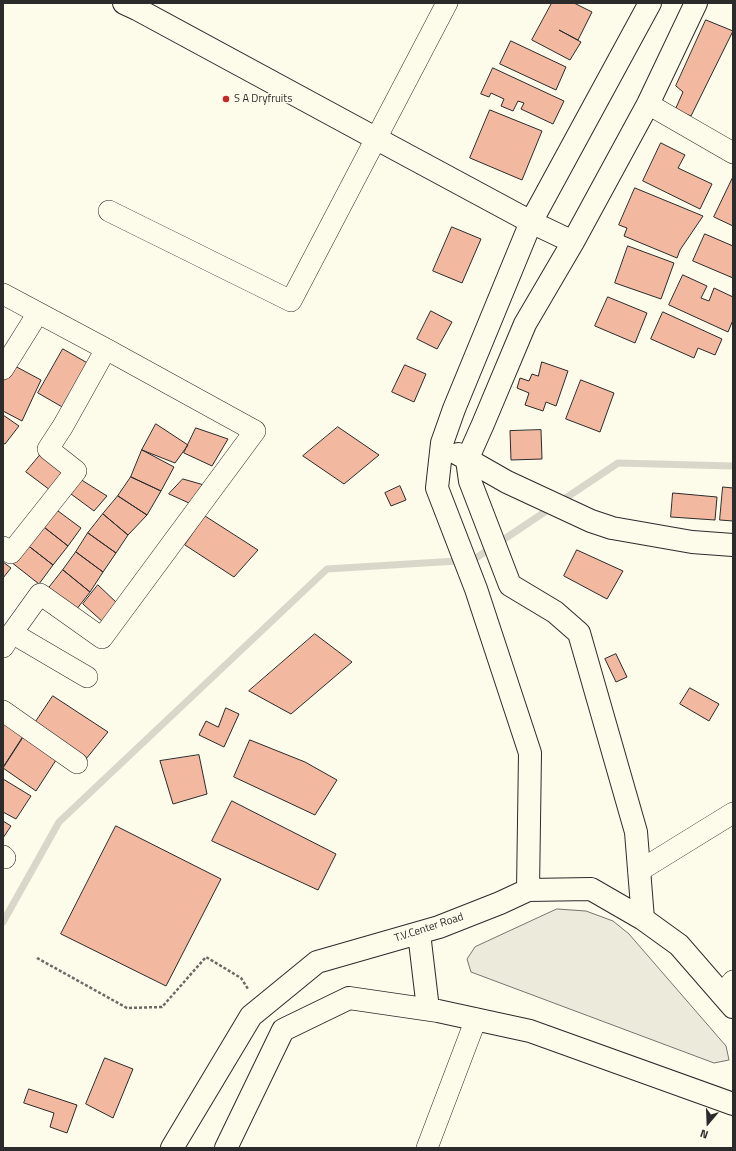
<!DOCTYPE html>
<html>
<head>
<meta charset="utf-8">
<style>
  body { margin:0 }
  #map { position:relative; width:736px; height:1151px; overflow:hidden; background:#fdfbea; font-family:"Titillium Web",sans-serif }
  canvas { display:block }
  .frame { position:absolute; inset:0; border:4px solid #2b2b2b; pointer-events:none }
  .north { position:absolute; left:688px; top:1103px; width:40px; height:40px; -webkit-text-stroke:3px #fdfbea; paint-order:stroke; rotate:199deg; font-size:11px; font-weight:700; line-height:16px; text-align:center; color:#2b2b2b }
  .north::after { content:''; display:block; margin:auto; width:14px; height:18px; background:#2b2b2b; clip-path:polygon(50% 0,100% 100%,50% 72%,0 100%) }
</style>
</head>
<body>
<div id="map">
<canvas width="736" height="1151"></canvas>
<div class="frame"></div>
<div class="north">N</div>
</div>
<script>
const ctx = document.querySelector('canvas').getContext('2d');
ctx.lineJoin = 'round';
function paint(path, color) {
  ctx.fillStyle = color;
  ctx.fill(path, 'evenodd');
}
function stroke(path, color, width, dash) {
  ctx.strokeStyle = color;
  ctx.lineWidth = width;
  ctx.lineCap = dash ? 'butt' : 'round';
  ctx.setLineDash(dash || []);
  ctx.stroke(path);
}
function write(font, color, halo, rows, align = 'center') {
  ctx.font = font + ' "Titillium Web",sans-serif';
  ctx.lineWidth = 3;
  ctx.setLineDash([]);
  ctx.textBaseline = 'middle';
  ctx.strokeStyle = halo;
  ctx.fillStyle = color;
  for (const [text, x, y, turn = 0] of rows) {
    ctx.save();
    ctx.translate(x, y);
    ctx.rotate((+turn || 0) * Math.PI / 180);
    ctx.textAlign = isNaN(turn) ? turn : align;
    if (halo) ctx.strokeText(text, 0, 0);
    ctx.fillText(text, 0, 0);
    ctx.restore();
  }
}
const green = new Path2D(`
  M557,909l29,2 27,10 16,13 97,112 3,14 -15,3 -243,-91 -4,-13 8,-12z`);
paint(green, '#ecebdb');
stroke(green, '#74746e', 1);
stroke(new Path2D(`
  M3,922l56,-100 268,-253 146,-9 145,-97 115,3`), '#d8d7c9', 7);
const building = new Path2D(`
  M552,3h22l18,9 -14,28 -19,-10 22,12 -11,18 -38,-20z
  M706,20l27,11 -42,85 -16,-6 8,-18 -7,-6z
  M511,41l55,26 -10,23 -56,-26z
  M493,68l71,33 -11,23 -32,-15 3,-6 -6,-2 -5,10 -12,-5 3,-7 -13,-6 -2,4 -8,-3z
  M490,110l52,21 -20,49 -52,-22z
  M661,143l24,12 -7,13 34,16 -12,25 -57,-28z
  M733,177v49l-19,-9z
  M635,188l68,28 -23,34 -3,8 -53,-22 3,-8 -8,-3z
  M452,227l29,12 -19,44 -29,-12z
  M705,234l28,12v32l-40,-17z
  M628,246l46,17 -13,36 -46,-16z
  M683,275l24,11 -6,12 8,3 5,-13 19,9v23l-5,12 -59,-27z
  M608,297l39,16 -12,30 -40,-17z
  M431,311l21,11 -15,27 -20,-10z
  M663,312l59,27 -7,16 -17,-7 -4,10 -43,-19z
  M63,349l28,16 -27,43 -26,-15z
  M542,362l26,9 -12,35 -10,-4 -3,9 -18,-6 4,-12 -12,-5 3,-10 9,3 3,-7 6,2z
  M13,365l28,15 -19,41 -19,-10v-29z
  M405,365l21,9 -12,28 -22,-10z
  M581,380l33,13 -14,39 -34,-13z
  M3,415l16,11 -14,18 -2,-1z
  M156,424l32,21 -13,18 -33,-13z
  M338,427l41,28 -35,29 -41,-28z
  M196,428l32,11 -16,27 -28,-13z
  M541,430l1,29 -31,1 -1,-29z
  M142,450l32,17 -13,24 -30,-14z
  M41,454l28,21 -15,18 -28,-21z
  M131,477l30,14 -14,24 -29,-19z
  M80,479l27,17 -13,15 -27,-20z
  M183,479l21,6 -15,18 -20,-9z
  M400,486l6,14 -15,6 -6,-13z
  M723,487l10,1v33l-13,-1z
  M673,493l44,4 -2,23 -44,-3z
  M118,496l29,19 -19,20 -25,-21z
  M54,508l27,20 -13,18 -28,-22z
  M103,514l25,21 -12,18 -28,-20z
  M205,516l53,34 -24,27 -49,-32z
  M40,524l28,22 -15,19 -27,-21z
  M88,533l28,20 -13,19 -27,-20z
  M26,544l27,21 -14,19 -28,-22z
  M577,550l46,21 -16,28 -43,-23z
  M76,552l27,20 -13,20 -27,-22z
  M3,562l8,6 -8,10z
  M63,570l27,22 -14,18 -28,-21z
  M98,585l19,18 -13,20 -21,-19z
  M315,634l37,28 -61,52 -42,-23z
  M616,654l11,23 -11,5 -11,-23z
  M690,688l29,16 -10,17 -29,-17z
  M53,696l55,36 -22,27 -53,-33z
  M226,708l13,6 -15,33 -25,-12 7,-14 12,6z
  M3,718l22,16 -22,34z
  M25,734l33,23 -22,34 -33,-23z
  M250,740l55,22 32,18 -22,35 -81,-38z
  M199,755l8,39 -34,10 -13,-43z
  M3,779l28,17 -15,23 -13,-7z
  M232,801l104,53 -18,36 -106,-49z
  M3,821l8,5 -8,12z
  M116,826l105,53 -55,107 -105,-52z
  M105,1058l28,11 -20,49 -27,-14z
  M29,1089l48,16 -10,28 -17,-6 4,-14 -30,-10z`);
paint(building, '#f2b8a0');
stroke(building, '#2b2b2b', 1);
const street = new Path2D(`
  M648,104l85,49
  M109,211l182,90 156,-298
  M3,294l103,55 149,82 -153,207 -62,-44 -28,39 -9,14
  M3,369l35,-56
  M3,547l8,6 65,-82 -28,-22 15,-23 43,-77
  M12,633l75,44
  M3,711l74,52
  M3,856l2,2
  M639,871l94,-58
  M722,995l11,-14
  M427,1148l49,-129`);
const secondary = new Path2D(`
  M124,3l13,6 240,130 154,83 42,20
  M458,454l49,28 84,39 21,7 80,14 41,3
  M528,890l2,-137 -54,-164 -39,-101 5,-45 12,-34 77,-187 119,-219
  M643,919l-7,-87 -57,-199 -24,-21 -45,-27 -40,-104 -3,-21 16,-36 42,-100 48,-82 75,-138 48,-101
  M419,933l9,76
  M172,1148l79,-132 66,-54 122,-35 61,-24 28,-13 63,-1 52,30 36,26 54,62
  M226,1148l57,-118 66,-32 89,13 92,20 203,73`);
stroke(street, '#2b2b2b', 22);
stroke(secondary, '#2b2b2b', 24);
stroke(new Path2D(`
  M37,958l90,50 35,-1 44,-50 35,21 7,11`), '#6a6964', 2.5, [3, 2]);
stroke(street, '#fdfbea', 21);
stroke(secondary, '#fdfbea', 22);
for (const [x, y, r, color] of [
  [226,99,4,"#c62828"]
]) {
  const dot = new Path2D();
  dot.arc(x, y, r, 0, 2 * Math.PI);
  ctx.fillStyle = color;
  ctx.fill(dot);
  stroke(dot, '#fdfbea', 1.5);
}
write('11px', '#2b2b2b', '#fdfbea', [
  ["S A Dryfruits",234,99]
], 'left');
write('11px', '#2b2b2b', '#fdfbea', [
  ["T.V.Center Road",429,928,-18]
]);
</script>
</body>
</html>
